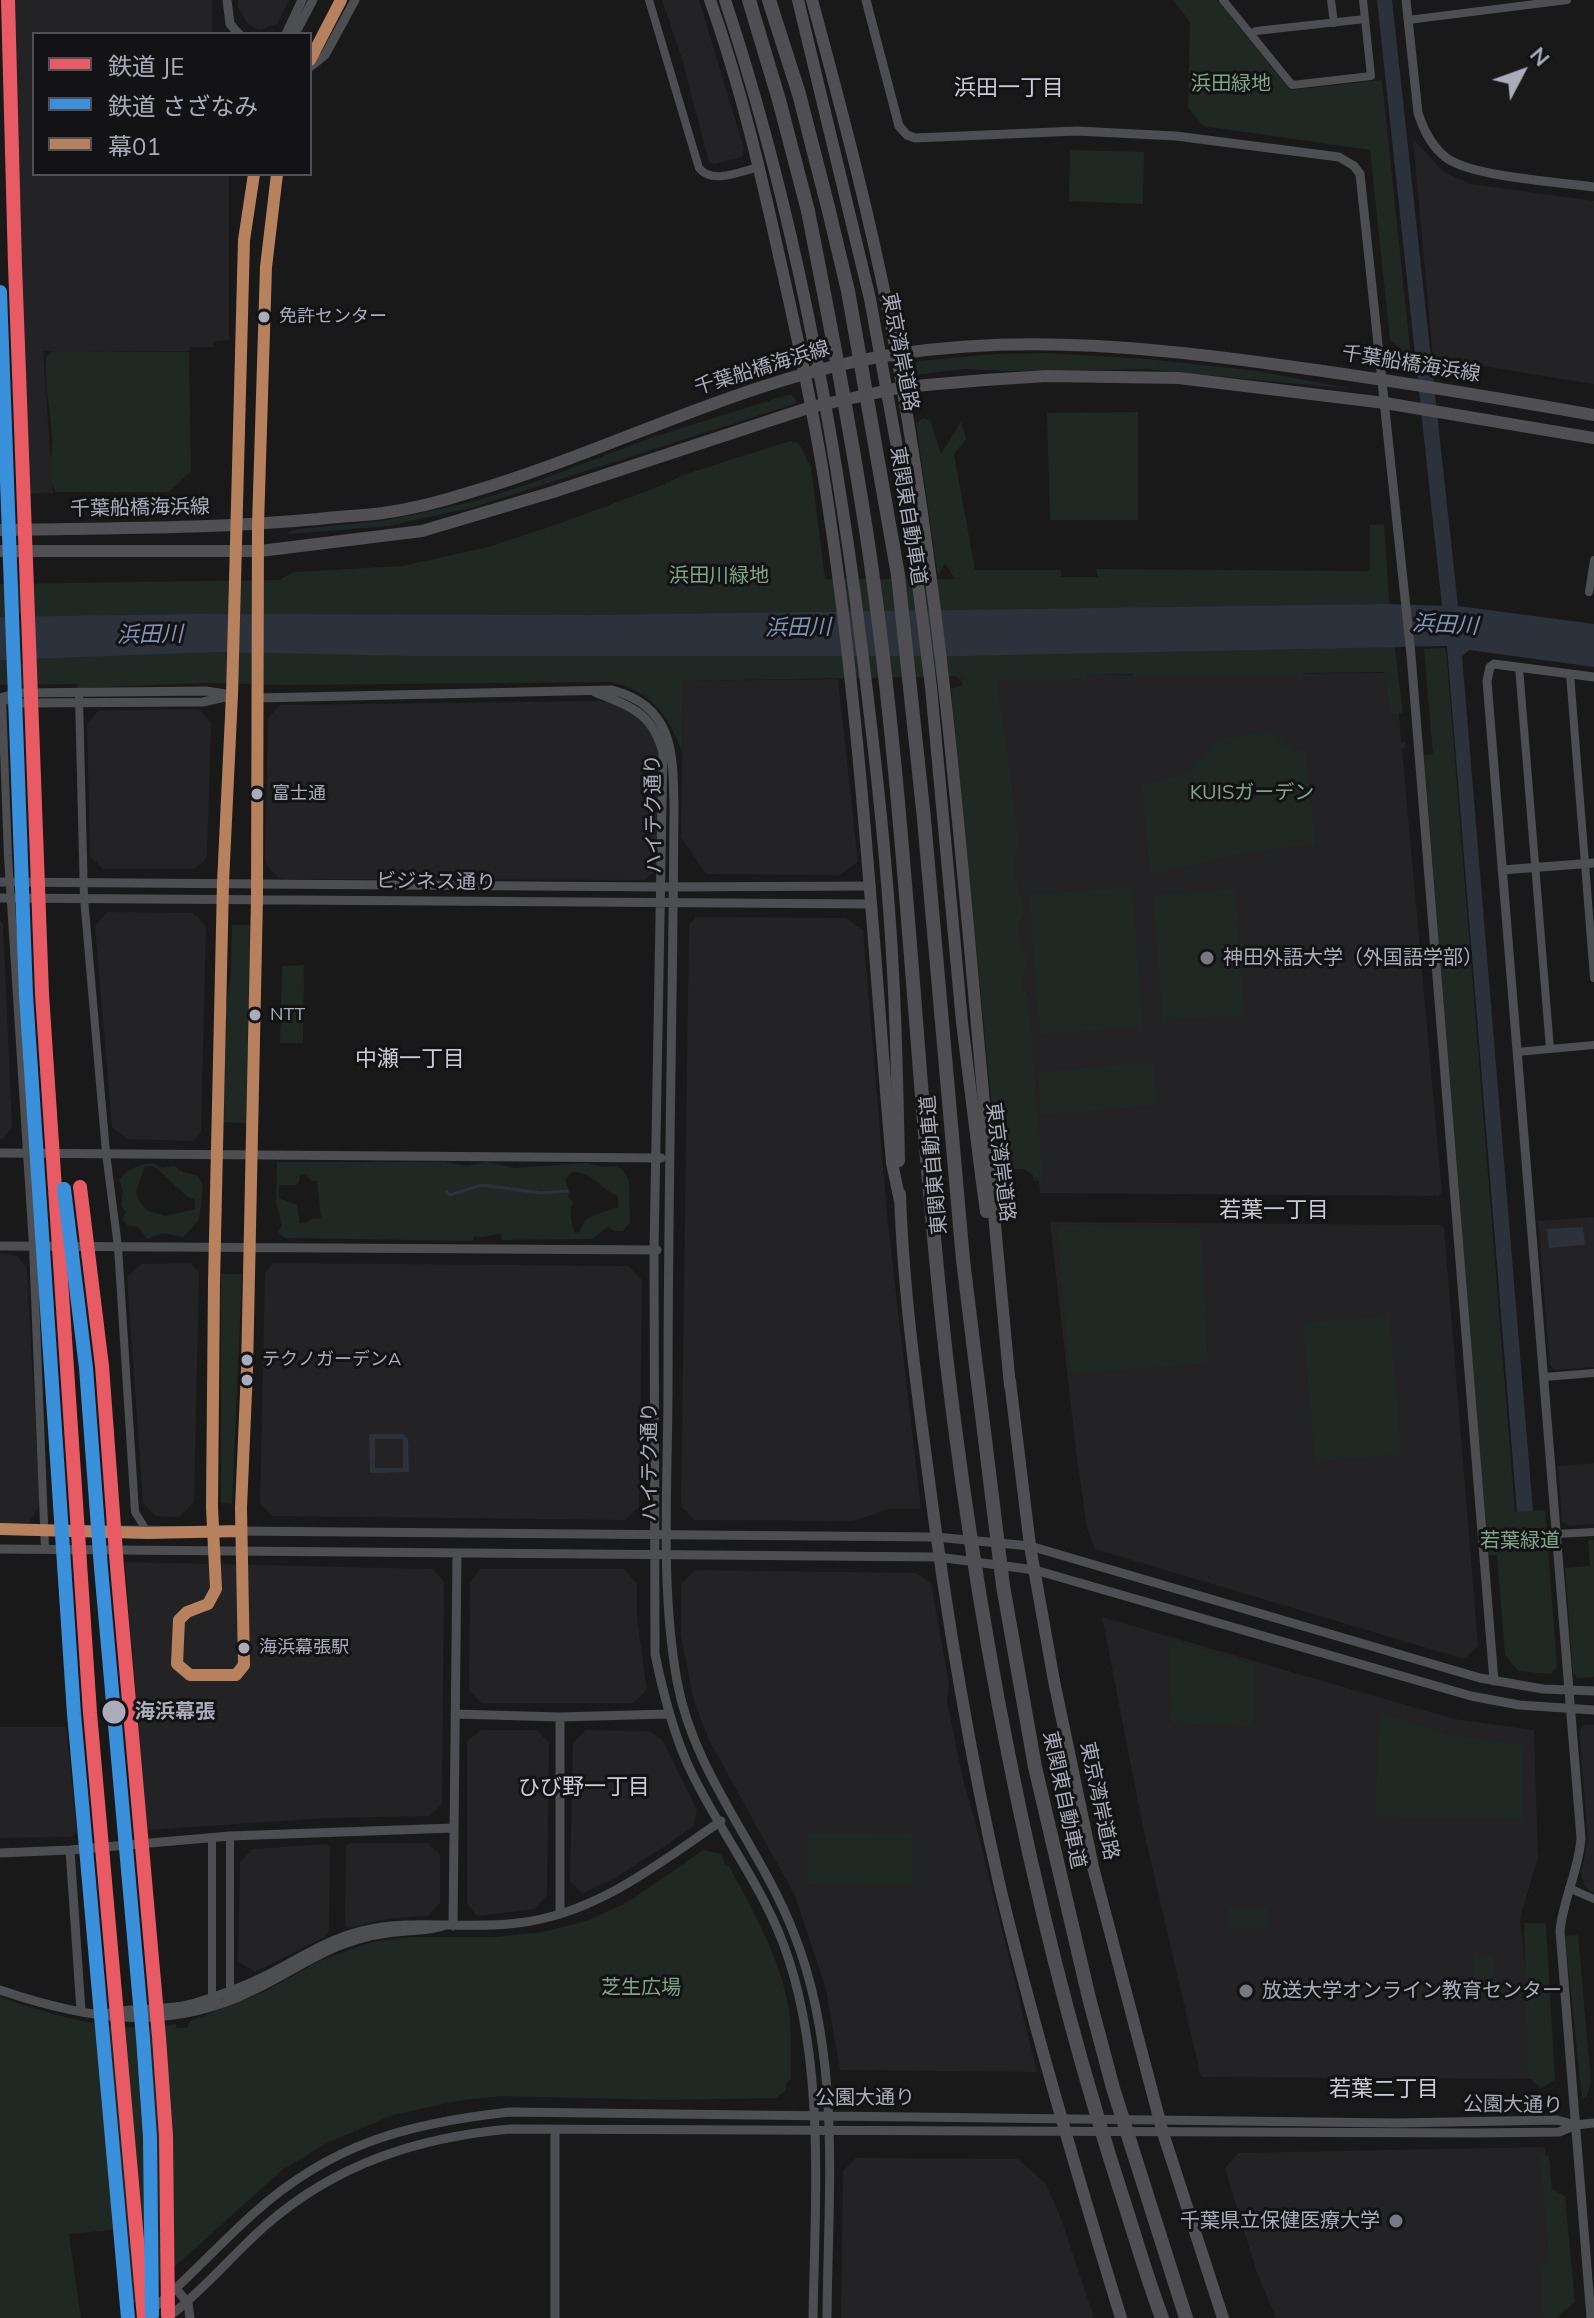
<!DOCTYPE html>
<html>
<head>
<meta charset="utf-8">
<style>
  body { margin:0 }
  #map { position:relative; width:1594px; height:2318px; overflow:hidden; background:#191919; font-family:Mulish,"Noto Sans JP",sans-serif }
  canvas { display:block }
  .legend { position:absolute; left:32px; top:32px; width:280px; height:144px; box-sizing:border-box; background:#131315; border:2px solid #4f5057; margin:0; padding:10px 14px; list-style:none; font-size:24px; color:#aaacba }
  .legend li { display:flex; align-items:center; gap:16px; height:40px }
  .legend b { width:40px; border:2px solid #4f5057 }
  .north { position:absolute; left:1482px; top:32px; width:80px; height:80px; -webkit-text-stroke:6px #131315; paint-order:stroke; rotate:49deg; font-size:22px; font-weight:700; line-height:32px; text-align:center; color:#aaacba }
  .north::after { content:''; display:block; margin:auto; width:28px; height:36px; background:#aaacba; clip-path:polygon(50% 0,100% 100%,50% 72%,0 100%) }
</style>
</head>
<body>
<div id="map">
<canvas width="1594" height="2318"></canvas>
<ul class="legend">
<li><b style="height:10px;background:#e95b64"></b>鉄道 JE</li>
<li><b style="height:10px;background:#3a90db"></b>鉄道 さざなみ</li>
<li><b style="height:10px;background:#b6815c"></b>幕01</li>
</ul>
<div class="north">N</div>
</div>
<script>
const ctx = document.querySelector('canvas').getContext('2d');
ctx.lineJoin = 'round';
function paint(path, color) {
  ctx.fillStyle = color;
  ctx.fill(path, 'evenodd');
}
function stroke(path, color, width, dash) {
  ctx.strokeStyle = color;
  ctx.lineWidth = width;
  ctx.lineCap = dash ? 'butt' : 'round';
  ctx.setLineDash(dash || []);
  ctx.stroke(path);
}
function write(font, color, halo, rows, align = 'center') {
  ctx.font = font + ' Mulish,"Noto Sans JP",sans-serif';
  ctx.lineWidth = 6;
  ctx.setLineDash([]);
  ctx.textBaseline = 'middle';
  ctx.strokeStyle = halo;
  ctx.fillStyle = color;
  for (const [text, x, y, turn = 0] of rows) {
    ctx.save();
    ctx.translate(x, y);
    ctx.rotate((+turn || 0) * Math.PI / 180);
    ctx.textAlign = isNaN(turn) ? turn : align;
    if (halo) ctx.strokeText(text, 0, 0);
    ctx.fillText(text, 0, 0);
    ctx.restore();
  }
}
paint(new Path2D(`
  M8,0h204v34h-178v140h195v166l-16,2v5h-24v4h-146l10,142 -28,1z
  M238,0h51l-12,24 -18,6 -11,-6 -10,-17z
  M662,0h37l45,149 -2,8 -28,7 -5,-2 -27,-103z
  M1413,139l31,33 26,12 124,17v183l-161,-26z
  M1384,673l5,40h10l2,29h4v6l-3,1 40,444 -4,3 -398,-3 -1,-12h-6l-1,-13 -20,2 -40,-476 -16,-18z
  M838,679l20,183 -19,13 -133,-1 -25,-37 2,-156z
  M600,701l12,2 24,11 16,17 9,24 -2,110 -6,8 -9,7 -359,-1 -8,-2 -10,-12 -2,-6 3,-141 12,-13z
  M199,709l12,14 -4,134 -12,12h-92l-13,-13 -3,-132 12,-14z
  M107,912l86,1 13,13 -5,206 -8,9 -66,-2 -15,-12 -17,-201z
  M697,917l149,1 17,12 25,294 33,285h-33l-35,12 -158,-1 -14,-14 8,-581z
  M0,920l3,4 9,203 -9,12h-3z
  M1594,1217v150l-39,3 -5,-5 -12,-144z
  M1050,1222l391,3 3,3 34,418 -14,13 -369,-110 -8,-21 -10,-69z
  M0,1253l17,3 9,10 1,6 13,233 -11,17 -8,2h-21z
  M190,1263l9,9 -5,230 -15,15 -23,-1 -13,-13 -16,-226 14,-13z
  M273,1263l355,3 14,14 -3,227 -14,13 -353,-4 -12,-13 5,-231z
  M1594,1463v61l-25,2 -7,-5 -4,-55z
  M125,1562l308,7 11,13 -2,222 -13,12 -102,2 -180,12z
  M480,1569h144l13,15v34l10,72 -14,13h-151l-13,-13 1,-107z
  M695,1570l221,3 15,10 18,101 -2,17 17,83 9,29 64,259 -197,-2 -14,-81 -31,-93 -86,-156 -15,-39 -13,-65v-52z
  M1102,1617l352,102 80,11 4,127 -18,62 18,160 -337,-2 -57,-245z
  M1584,1725h10v168l-9,-6 -4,-12 7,-36 -9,-109z
  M0,1727h66l11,105 -5,5 -72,1z
  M481,1730h56l12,13 -2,152 -12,14 -58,7 -10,-13v-162z
  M586,1730l64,1 13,10 34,69 -4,16 -28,20 -50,32 -32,15 -13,-11 3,-139z
  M350,1843h78l12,12v48l-12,13 -37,2 -42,10 -4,-3 1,-79z
  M327,1844l3,4 -1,83 -4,6 -70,35 -17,-11 2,-99 12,-13z
  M1545,2147l13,171h-282l-19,-45 -32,-105 13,-15z
  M856,2158l162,1 28,25 16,37 32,97h-253l2,-147z`), '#232325');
paint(new Path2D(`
  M1173,0h44l73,90 92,-10 29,277 -21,-17 -20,-190 -167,-24 -15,-19 2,-85z
  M1070,150l74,2 -1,52 -74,-3z
  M53,351l136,1 2,119 -22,21h-113c-10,-16 -3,-39 -4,-57 -2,-27 -8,-51 -6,-78z
  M1048,353l99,6 111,12 94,18 -207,-20 -136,2 -46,-2 -49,6 -4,-7 1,-4 8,-3 77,-7z
  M791,394l6,7 -3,3 -320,103 -85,19 -100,8 -1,-2 9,-3 85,-8 90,-19 60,-19 124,-47z
  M1138,412v108h-88l-3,-107z
  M923,418l7,2 11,34 20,-32 5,17 -12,15 21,116h86v7h37l-2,-8 274,2v-46l14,-1 5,76 14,113 -14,1 -5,-42 -80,1 -2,4h-169v-3l-45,1 -3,4 -88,1 22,161 -6,29 12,42 -8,18 10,30 -6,29 7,5 15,187 -24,-15 -10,9 5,25 -13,1 -50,-512 11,-4 3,-9 -282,5 -1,72c-12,-37 -32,-63 -72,-71l-324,3 -76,-2 -133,5 1,-4 -78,1v-101l279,-4 15,-8 108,-6 86,-19 67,-22 103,-38 25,-12 107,-34 9,3 12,23 14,112h130l-10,-16 -7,14 -22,-154z
  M1446,648l69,864 30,-2 12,157 -6,7 -33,-3 -13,-16 -8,-100h-9l-64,-800 9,-1 -9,-105z
  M1269,731l19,16 17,4 11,93 -78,10 -88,21 -8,-90c38,-7 53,-16 77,-46z
  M1132,887l11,140 -103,7 -11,-139z
  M1235,889l9,126 -81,5 -10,-125z
  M232,925h18l-4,198 -22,-1 2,-115 5,-36z
  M304,965l-1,78h-23l2,-77z
  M1153,1062l4,43 -116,10 -3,-43z
  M277,1162h167l23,4 20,-4 27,6 73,-5 15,4 15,-1 5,3 7,12 1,41 -7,9h-9l-5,-5 -17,13 -90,1 -1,-7 -18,4 -9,-1 -1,5 -188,-3 -7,-6 4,-7 -6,-22zM572,1172c22,0 28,17 46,24v11c-15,6 -36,8 -38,25l-5,1c-4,-13 -7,-18 -2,-31l-5,-5 2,-5 -5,-12zM300,1174h5l7,7h5l4,37 -10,1 -5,4h-6l-3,-18 -18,-7v-13h17l3,-3z
  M153,1163l9,5 13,-2 5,5 18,5 5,10 -4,34 -16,17 -21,-4 -15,6 -9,-12 -11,-2 -5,-6 4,-7 -5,-6 2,-16 -4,-10c7,-11 21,-16 34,-17zM145,1166h9l34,31 7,2v10l-30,7 -17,-5 -9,-10 -3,-9z
  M1057,1226l144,2 7,135 -138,11z
  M221,1274h21l-10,230 -11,-1z
  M1390,1316l11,139 -86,6 -12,-138z
  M1588,1540h6v137l-16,1 -5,-5 -8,-105 25,-2z
  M1169,1640l84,24v58l-6,4 -76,-3z
  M1380,1713l67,21 76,11v74l-148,-2z
  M808,1833l105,1v51l-105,-1z
  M703,1850l18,4 5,12h3c24,45 52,93 60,144 3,22 1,47 2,69l-5,5v6l-10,8 -109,2 -165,-4 -40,4 -69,15 -66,28 -45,27 -151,136 -9,-77 -53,5 12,84h-81v-321c51,18 121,39 175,27l2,4h10l3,-7 74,-29 55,-31 53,-19 37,-5h87l47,-5 46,-12 39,-18z
  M1228,1907l40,1v20l-40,-1z
  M1524,1923h21l1,3 9,154 -14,8 -7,-5 -6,-10z
  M1578,1935l13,147 -4,14 -5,3 -17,-163z
  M1474,1956h19v37h-19z
  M1540,2156h9l3,33 13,7 10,106 -19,16h-13l-3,-53 9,-10z`), '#202823');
paint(new Path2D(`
  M1377,0h15l66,606 136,18v43l-125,-17 -7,6 71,855 -16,1 -70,-866 -489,10h-543l-199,-4 -216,8v-43l193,-3 406,1 792,-11 51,2z
  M1583,1227l2,18 -36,3 -2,-19z
  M369,1434h34l5,5 1,33 -39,1zM375,1439h28v29h-28z`), '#2b323c');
paint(new Path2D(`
  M13,613h18l1,51h-17z`), '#191919');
stroke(new Path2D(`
  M447,1192l3,3 32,-10 59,8 26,-2`), '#2b323c', 3);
stroke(new Path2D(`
  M649,0l50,168c13,17 42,3 60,-1
  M1223,0l69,85 79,-9 -8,-76
  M1331,0l3,23
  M1408,20l159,-20
  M1251,34l5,-3 109,-12
  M1589,592l5,-32
  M1519,667l31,382
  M1570,674l24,304
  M79,697l5,201 22,255 12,94 17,265 13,21
  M2,698l6,158 25,390 12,303
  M1517,1052l77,-7
  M1544,1377l50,-4
  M1556,1534l38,-2
  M212,1838v159l4,2
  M1569,1888l25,11
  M227,1995l3,-5v-154`), '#4d4e52', 8);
stroke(new Path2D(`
  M227,0l3,24 9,10
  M866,0l33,126 8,9 8,3 162,-7 99,5 163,21 15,9 6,8 51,481 83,1026
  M1406,0l12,113c6,18 14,35 30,46 28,18 110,23 146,28
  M286,34l16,-34
  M295,34l18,-34
  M310,60l31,-60
  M310,67l15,-12 30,-55
  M595,692c36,15 57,20 68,60l-9,498 1,404c8,39 17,75 33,111 28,61 71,115 95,178 43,114 32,254 30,375
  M0,698l18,-5 188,-2 26,4
  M2,698l16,5 185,-1 22,-5
  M259,698l353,-8c61,16 61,61 62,115 -1,194 -6,388 -6,582 0,97 -8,198 9,294 17,94 84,166 117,253 48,120 34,257 33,384
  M1502,870l92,-7
  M0,882l662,5 209,-1
  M0,898l872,6
  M0,1153l661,5
  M0,1246l657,4
  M0,1529l936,8 94,9 450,132 63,11 51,2
  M0,1549l938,8 97,13 436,126 48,9 75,5
  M213,1551l1,-269 9,-399 9,-188 12,-455 10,-66
  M242,1551l-1,-43 6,-138 10,-472 1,-373 8,-258 11,-93
  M455,1714l105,3 108,-3
  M70,1850l11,161
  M0,1853l70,-3 160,-14 223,-8
  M560,1914v-197
  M453,1926l4,-372
  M0,1990c88,30 168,43 254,0 30,-14 56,-33 87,-45 21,-8 44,-13 66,-14 13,-1 23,-1 36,-5
  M105,2014c29,-8 60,-2 90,-11 19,-6 39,-13 57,-21 37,-16 69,-41 109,-51 53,-13 104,-1 157,-8 78,-9 140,-59 203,-102
  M555,2130v188
  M176,2289l12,14 2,15
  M142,2318c40,-32 74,-71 112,-105 78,-70 155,-90 256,-101l887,11 160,-3 19,5
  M167,2318c36,-27 64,-62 98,-92 70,-62 154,-89 246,-97l964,4 84,-1 17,-7 18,-2
  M1591,2318l-31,-387c3,-32 19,-61 21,-93l-94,-1157 3,-14 4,-3 100,13`), '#4d4e52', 9);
stroke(new Path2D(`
  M0,530c106,-2 212,-1 318,-11 22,-3 44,-3 65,-6 29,-4 60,-12 88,-21 143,-42 276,-116 426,-138 130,-20 262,-6 390,12 103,14 205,31 307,49
  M0,551h260l162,-20 131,-39 258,-85 92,-20 82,-7 62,-4 132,2 206,25 209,35`), '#4f4f54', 12);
stroke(new Path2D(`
  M710,0c31,87 52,178 72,269 19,83 36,165 48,249 32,214 43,430 62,645l8,38
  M812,0c35,129 69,259 91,391 34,200 53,400 71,602 11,131 24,262 36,393
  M981,1175l5,37
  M900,1194c3,91 15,181 27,271 18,141 41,283 73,422 35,146 77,288 121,431
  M1010,1381l20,165 24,135 39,186 70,266 60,185`), '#4f4f54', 12);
stroke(new Path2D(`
  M749,0l30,100 29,111
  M769,0l30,94 29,113`), '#4f4f53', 14);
stroke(new Path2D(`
  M91,1409l2,95`), '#4d4e51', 3, [10, 8]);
stroke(new Path2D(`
  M725,0c64,193 103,394 130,595 18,140 35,281 40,421 2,49 3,97 4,145
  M798,0l72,299 39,214 22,174 31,335 19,153`), '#4f4f54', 12);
stroke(new Path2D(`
  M828,207l20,84 50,284 26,244 39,441 40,326 32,181 54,231 24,90 73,230
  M808,211c22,112 44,225 61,339 39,270 47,543 78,814 34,285 89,569 178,841 12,38 23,76 37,113`), '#4f4f53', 14);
stroke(new Path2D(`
  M310,60l31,-60
  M254,174l-10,66 -12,455 -9,188 -9,399 -2,225 4,82 -8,15 -21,8 -8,8 -2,44 13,11h46l8,-10 -3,-157 6,-138 10,-472 1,-373 8,-258 11,-93
  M0,1529l148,4 92,-2`), '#b6815c', 12);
stroke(new Path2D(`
  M8,0l7,265 27,729 48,719 54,605
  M80,1187l22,179 15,201 42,470 7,99 2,179`), '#e95b64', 14);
stroke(new Path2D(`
  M0,292l26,703 48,719 54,604
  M64,1189l22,179 15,200 42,470 7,99 2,178`), '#3a90db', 14);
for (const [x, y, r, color] of [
  [264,317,7,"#aaacba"],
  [257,794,7,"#aaacba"],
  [1207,958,8,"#777982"],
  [255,1015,7,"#aaacba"],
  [247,1360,7,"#aaacba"],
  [247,1380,7,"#aaacba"],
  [244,1648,7,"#aaacba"],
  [114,1712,13,"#aaacba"],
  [1246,1991,8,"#777982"],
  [1396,2221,8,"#777982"]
]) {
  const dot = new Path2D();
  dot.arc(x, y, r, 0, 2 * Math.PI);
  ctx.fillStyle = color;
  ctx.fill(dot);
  stroke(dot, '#131315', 3);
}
write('18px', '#aaacba', '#131315', [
  ["免許センター",279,317],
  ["富士通",272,794],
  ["NTT",270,1015],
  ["テクノガーデンA",262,1360],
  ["海浜幕張駅",259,1648]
], 'left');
write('20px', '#80a688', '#131315', [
  ["浜田緑地",1231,84],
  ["浜田川緑地",719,576],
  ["KUISガーデン",1252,793],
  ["若葉緑道",1520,1541],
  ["芝生広場",641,1988]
]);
write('20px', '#aaacba', '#131315', [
  ["東京湾岸道路",900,352,79],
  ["千葉船橋海浜線",1411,364,9],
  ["千葉船橋海浜線",762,368,-17],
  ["千葉船橋海浜線",140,508,-1],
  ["東関東自動車道",908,516,81],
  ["ハイテク通り",654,814,-91],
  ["ビジネス通り",436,882,1],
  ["東京湾岸道路",1000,1162,83],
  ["東関東自動車道",934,1165,-95],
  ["ハイテク通り",650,1462,-90],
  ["東関東自動車道",1064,1800,78],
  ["東京湾岸道路",1099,1801,78],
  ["公園大通り",865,2098],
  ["公園大通り",1513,2105,1]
]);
write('20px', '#aaacba', '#131315', [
  ["神田外語大学（外国語学部）",1223,958],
  ["放送大学オンライン教育センター",1262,1991],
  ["千葉県立保健医療大学",1380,2221,"right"]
], 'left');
write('bold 20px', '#aaacba', '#131315', [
  ["海浜幕張",135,1712]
], 'left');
write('22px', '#cbccd6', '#131315', [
  ["浜田一丁目",1009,88],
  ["中瀬一丁目",410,1059],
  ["若葉一丁目",1274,1210],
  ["ひび野一丁目",584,1787],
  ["若葉二丁目",1384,2089]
]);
write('italic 22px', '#7f94b7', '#131315', [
  ["浜田川",1445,625,3],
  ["浜田川",798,628,-1],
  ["浜田川",150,635,-1]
]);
</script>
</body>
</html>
